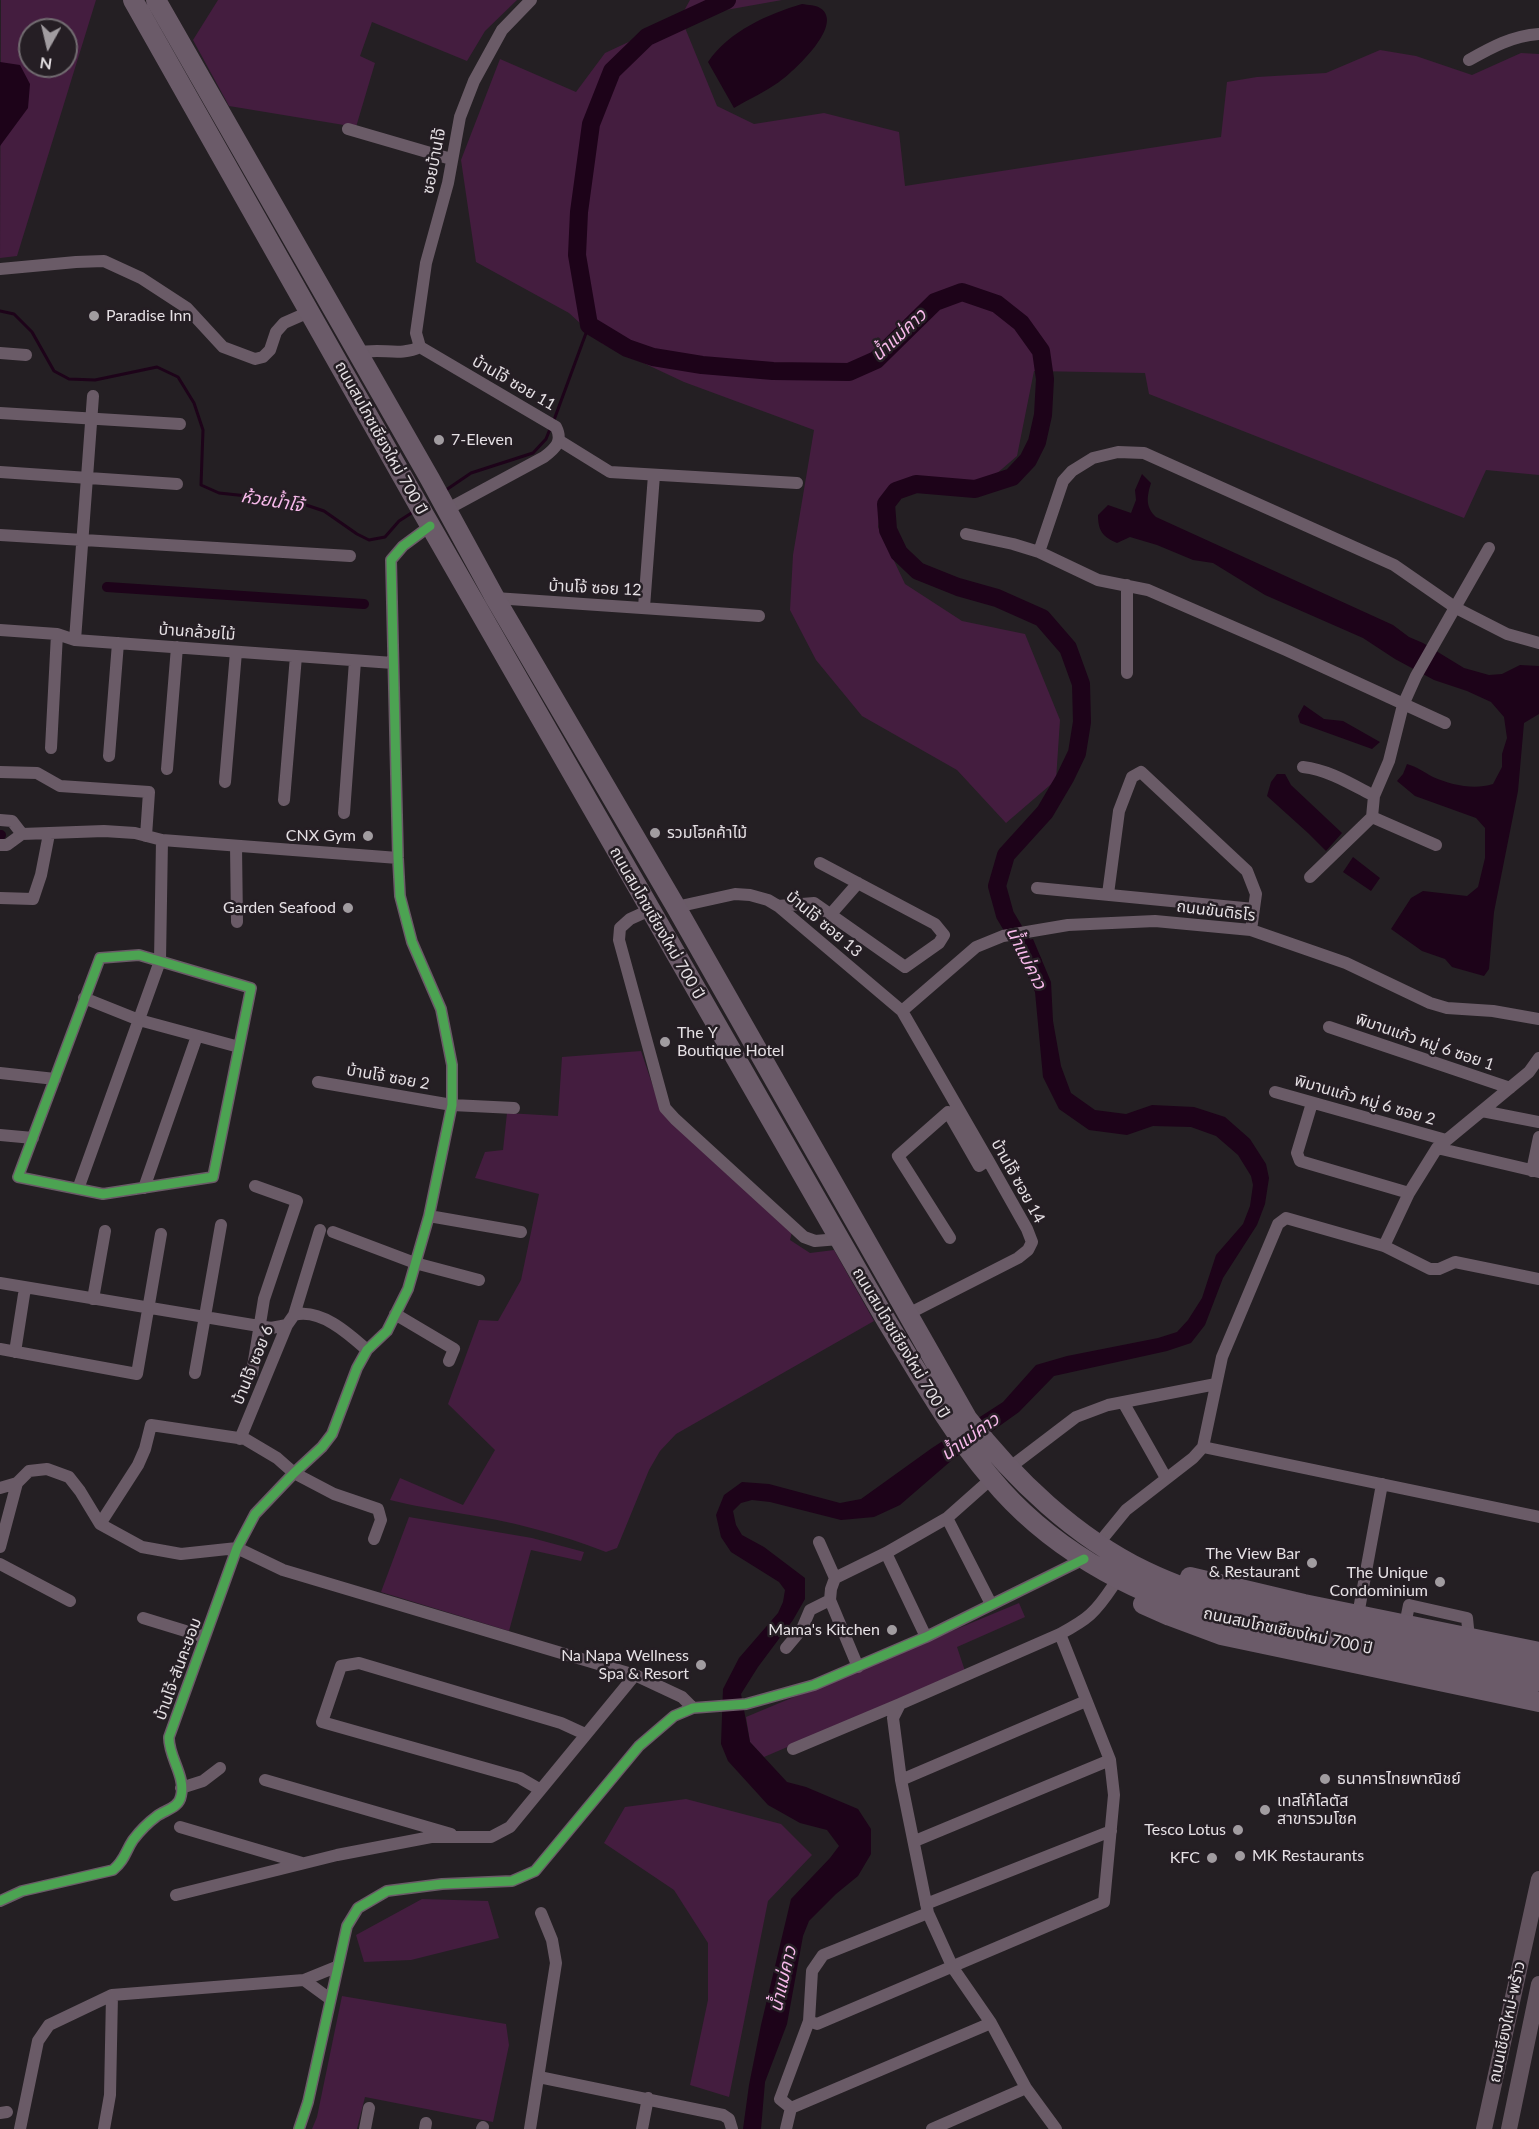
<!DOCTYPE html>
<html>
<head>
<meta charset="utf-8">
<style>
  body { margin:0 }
  #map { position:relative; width:1539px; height:2129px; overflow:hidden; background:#241f23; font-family:Lato,sans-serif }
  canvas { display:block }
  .north { position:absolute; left:18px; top:18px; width:60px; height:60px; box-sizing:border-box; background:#251e24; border:2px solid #726c71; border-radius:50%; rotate:188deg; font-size:16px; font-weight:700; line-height:24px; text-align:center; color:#e5e0e4 }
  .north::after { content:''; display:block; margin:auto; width:21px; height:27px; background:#a19ca0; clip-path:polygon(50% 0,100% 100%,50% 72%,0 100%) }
</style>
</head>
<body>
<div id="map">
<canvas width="1539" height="2129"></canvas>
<div class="north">N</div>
</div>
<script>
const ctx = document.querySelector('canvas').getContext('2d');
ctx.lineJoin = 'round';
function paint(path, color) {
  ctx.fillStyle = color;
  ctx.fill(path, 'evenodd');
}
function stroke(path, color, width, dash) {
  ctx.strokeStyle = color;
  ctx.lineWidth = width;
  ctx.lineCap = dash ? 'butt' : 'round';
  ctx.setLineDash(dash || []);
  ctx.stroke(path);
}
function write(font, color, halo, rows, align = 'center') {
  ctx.font = font + ' Lato,"Noto Sans Thai",sans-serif';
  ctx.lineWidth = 5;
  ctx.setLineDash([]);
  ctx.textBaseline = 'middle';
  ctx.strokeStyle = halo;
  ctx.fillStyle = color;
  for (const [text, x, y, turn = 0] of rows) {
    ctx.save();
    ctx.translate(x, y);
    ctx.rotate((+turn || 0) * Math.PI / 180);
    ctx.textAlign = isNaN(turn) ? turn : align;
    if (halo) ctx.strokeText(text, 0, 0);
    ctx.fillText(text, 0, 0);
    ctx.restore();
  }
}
paint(new Path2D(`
  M1,0h95l-79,256 -17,2zM30,30h36v36h-36z
  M218,0h299l-32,31 -18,30 -95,-39 -12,34 15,7 -19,64 -127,-21 -36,-66z
  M690,0h92l-101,18 36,88 37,18 70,-11 75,19 6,54 316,-49 6,-55 30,-5 69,-4 54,-23 36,6 56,19 49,-22 18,1v421l-53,-5 -22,48 -315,-124 -4,-21 -111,-2 -17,85 -29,25 -27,2 -48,-5 -30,16 -5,33 27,57 57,37 63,13 35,86 -4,60 -50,43 -49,-53 -95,-54 -46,-56 -26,-50 3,-55 21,-125 -130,-48 -81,-38 -34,-31 -93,-51 -15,-102 39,-101 76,33 29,-39 75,-35z
  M641,1051l20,59 131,122 -2,8 20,13 24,-3 40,71 -198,113 -16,17 -11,19 -32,78 -11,4c-48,-19 -97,-31 -148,-39 -23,-4 -45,-7 -68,-13l10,-22 63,27 32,-55 -47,-46 31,-84 19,1 23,-41 18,-86 -64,-16 10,-26 18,-2 4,-37 51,3 4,-59z
  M409,1517l123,21 52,14 -3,9 -50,-11 -22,81 -128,-39z
  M1019,1603l6,14 -68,30 8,24 -201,86 -14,-15 -4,-25z
  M686,1799l95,25 31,31 -44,46 -39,196 -39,-12 18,-85v-57l-34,-53 -70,-47 21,-36z
  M422,1899l66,2 11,37 -88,22 -47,2 -8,-27z
  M342,1996l164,28 3,21 -16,77 -128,-25 -8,32h-45l5,-12z`), '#441d3f');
paint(new Path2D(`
  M802,4c6,1 14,1 18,4 26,16 -28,65 -41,74 -14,10 -30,17 -45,26l-26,-46c21,-31 60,-48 94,-58z
  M0,62l20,3 10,19 -2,24 -28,38z
  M1142,474l9,9c-4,13 -6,24 5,34l237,108 16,12 14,6 41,25 25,7 13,-1 18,-9 19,1v48l-15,9 -6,68 -24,121 -5,57 -5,7 -32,-9 -7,-8 -23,-8 -31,-22 20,-31 12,-7 44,5 11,-9 7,-29v-30l-9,-10 -61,-22 -18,-15 6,-7 4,-10c10,3 17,8 26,13 18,8 41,13 60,7l9,-17v-13l5,-16 -3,-21 -13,-15 -24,-11 -33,-11 -39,-21 -32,-21 -98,-43 -52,-32 -20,-3 -36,-15 -27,-8 -13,6c-14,-6 -19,-12 -19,-28l10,-10 23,8 5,-13 -1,-10z
  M1304,705l20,14 19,2 37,21 -8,7 -72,-26 -2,-7z
  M1277,774h8l6,11 51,48 -16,18 -18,-18 -41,-37 4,-14z
  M1353,857l27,21 -9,13 -28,-19z
  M1033,939l18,43 2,39 8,45 10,27 24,17 31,4 26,-9 42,2 31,10 25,22 16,25 3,14 -4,26 -8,21 -34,53 -18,47 -14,18 -24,8 -113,25 -35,36 -67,48 -52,45 -26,12 -33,3 -71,-18 -18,-2 -11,3 -8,8 3,14 6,10 22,12 41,31v21l-12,21 -35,47 -17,27 9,48 37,40 19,5 52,22 13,20v25l-13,22 -22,18 -27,27 -6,15 -16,88 -22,58 -4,47h-18l6,-44 12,-60 30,-126 39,-41 9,-12 -12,-16 -27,-7 -32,-18 -40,-44 -7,-17 2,-55 16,-31 39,-45 5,-11 2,-12 -6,-8 -48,-30 -10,-15 -5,-22 8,-20 18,-13 27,2 71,19 21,-4 71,-51 71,-46 33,-37 31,-9 91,-18 19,-6 11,-12 14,-22 14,-43 27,-31 7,-18 3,-21 -2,-9 -13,-21 -22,-19 -25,-9 -38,-1 -26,9 -38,-5 -30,-21 -16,-32 -8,-85 -22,-48z`), '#1d0319');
stroke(new Path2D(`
  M0,311l14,3 18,18 22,39 15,8 26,1 62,-13 21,10 16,26 9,27 -2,55 18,8 75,8 30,10 33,23 12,6 16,-3 14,-16 14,-9
  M554,420l35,-95
  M446,490l25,-17 62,-20 13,-14 4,-10`), '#1d0319', 3);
stroke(new Path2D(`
  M107,587l257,17
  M0,835h1`), '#1d0319', 10);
stroke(new Path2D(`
  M727,0l-80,37 -35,34 -21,53 -12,88 -2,43 12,70 38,23 26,9 49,8 71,6 76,1 27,-12 59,-58 27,-10 35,12 24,19 20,28 4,28 -2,36 -6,27 -9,18 -16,17 -37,12 -59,-5 -20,7 -10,13 2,26 11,23 19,18 40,16 39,11 45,20 26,30 13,36 1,38 -5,31 -12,25 -20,34 -39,43 -9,31 8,29 28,47`), '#1d0319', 18);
stroke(new Path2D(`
  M1469,60c23,-13 43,-24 70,-26
  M348,129l103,30
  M0,269l76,-7 28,-1 37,17 46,30 36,39 32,12 8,-2 7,-7 6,-18 8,-9 25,-11
  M420,347l-4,-14 10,-70 22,-80 12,-66 14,-36 28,-51 29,-30
  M420,347l136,80c7,14 0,21 -12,30l-98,53
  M0,353l26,2
  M358,353c22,-6 42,4 62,-6
  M0,413l180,11
  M560,441l50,31 187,11
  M0,472l177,12
  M966,534l47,10 26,8 59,28 50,10 138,60 159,73
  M0,535l350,21
  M1039,552l24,-71 9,-10 21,-13 25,-6 26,1 250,112 62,43 51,26 32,9
  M1127,585v88
  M495,598l264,18
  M644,607l10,-132
  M0,630l57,4 18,6 318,23
  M75,640l18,-244
  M51,748l6,-114
  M109,756l9,-113
  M1303,767c26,3 48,17 71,29
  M167,769l10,-122
  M0,772l37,1 23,13 89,6 -3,44
  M225,782l11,-130
  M284,800l12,-144
  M344,813l11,-152
  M1372,817l64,28
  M0,820l12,1 10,13
  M0,845h7l15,-11 82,-3 31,2 27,7 236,18
  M236,846l1,76
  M1310,877l62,-60 2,-21 15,-35 14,-56 13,-29 73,-128
  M1037,888l217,21
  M1108,894l11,-83 13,-34 9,-5 106,99 9,23 -5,36
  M0,898l33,1 8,-24 8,-41
  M778,906l36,-3 91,64 34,-24 5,-8 -9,-11 -115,-61
  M676,907l59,-13 15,1 18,5 10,6 124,105 86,149 39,69 5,13 -4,8 -10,8 -110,56
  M650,910l-20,9 -10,9 -1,12 46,168 10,11 129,118 11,4 24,-2
  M830,915l28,-32
  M139,955l112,33 -38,189 -110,17 -85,-17 82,-219z
  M84,998l55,22 100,27
  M902,1011l74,-64 27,-11 65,-11 87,-4 96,9 95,33 84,40 17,5 46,3 46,8
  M1329,1027l181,61
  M0,1073l55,6
  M318,1082l134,23 62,3
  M1275,1092l171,48
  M1312,1103l-15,50 3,8 109,32
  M1482,1111l57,11
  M0,1135l33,3
  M1437,1148l102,24
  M1532,1171l7,-34
  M144,1188l53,-152
  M78,1189l82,-228 2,-121
  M429,1216l92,16
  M333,1232l82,31 64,17
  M950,1238l-52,-82 50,-44 31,54 9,-6
  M1384,1246l25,-53 28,-45 92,-76 10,-14
  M0,1283l271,45 16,-3
  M93,1299l12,-68
  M395,1314l59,35 -5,12
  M294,1315l26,-85
  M0,1349l137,25 24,-140
  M15,1352l10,-64
  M195,1373l26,-148
  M252,1373l12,-74 33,-98 -42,-15
  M1123,1402l43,76
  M240,1439l47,-114 7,-10c26,-7 54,18 73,35
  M1203,1447l336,70
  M1009,1468l67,-51 32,-12 108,-21
  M0,1488l17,-5 12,-12 18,-2 22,8 11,14 20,33 42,23 39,7 56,-6
  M947,1518l44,86
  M100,1524l38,-59 7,-16 6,-24 94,14 32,19 17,15 40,21 44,15 3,11 -7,19
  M819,1542l16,36
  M1099,1543l27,-33 67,-52 10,-11 19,-90 56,-133 8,-6 98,28 46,23h9l16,-7 84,17
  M0,1547l17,-64
  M237,1548l46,22 352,105 47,22 11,11
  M886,1553l40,84
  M0,1564l70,37
  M1358,1615l24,-131
  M143,1618l62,19
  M1405,1625l4,-20 58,13 2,20
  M786,1648l16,-19 8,-19 20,-10
  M858,1667l-28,-67 1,-11 4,-11 51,-25 61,-35 44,-39
  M793,1749l107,-45
  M265,1780l186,54
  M901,1780l185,-79
  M181,1788l22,-7 17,-13
  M539,1789l-19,-11 -198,-56 19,-56 18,-3 202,60 24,11
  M180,1827l122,36
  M915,1841l195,-81
  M176,1895l161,-40 94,-18h60l19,-10 125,-152
  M0,1901l22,-10 91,-21c12,-10 12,-18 20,-30 6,-8 16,-18 24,-24 8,-6 22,-8 24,-20 5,-20 -13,-40 -12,-59l68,-189 18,-34 39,-41 28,-26 10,-13 25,-66 10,-18 20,-19 21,-42 21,-73 23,-111v-40l-11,-56 -29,-67 -12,-46 -2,-38 -7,-298 12,-14 27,-20
  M926,1904l185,-73
  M304,1980l26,19
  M809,2021l8,3 287,-122 10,-107 -4,-35 -50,-126
  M539,2077l184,38 6,4 3,10
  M791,2108l-11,-9 29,-78 3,-50 11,-16 105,-42
  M791,2108l200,-85
  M0,2113l7,-1
  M20,2129l18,-88 11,-16 63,-30 192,-15 32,-13
  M104,2129l6,-34 2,-100
  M299,2129l9,-27 39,-176 11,-18 29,-17 55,-7 70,-3 23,-10 104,-125 35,-30 19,-8 53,-4 68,-19 112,-48 158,-78
  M365,2129l4,-21
  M425,2129l1,-6
  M482,2129l1,-2
  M530,2129l26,-166 -4,-23 -11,-27
  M642,2129l6,-31
  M786,2129l5,-21
  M932,2129l94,-41
  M1056,2129l-30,-41 -35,-65 -38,-55 -25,-55 -27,-133 -8,-62 7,-14 160,-70c28,-15 35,-21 53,-48`), '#6a5b67', 12);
stroke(new Path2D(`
  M1484,2129l55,-250
  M1509,2129l30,-145`), '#63545f', 16);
stroke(new Path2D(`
  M133,0l290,513 463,807c33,54 64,110 105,158 55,67 137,114 220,137 43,13 88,20 133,29 63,12 127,25 191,38
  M156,0l274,479 65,119 181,309 291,511c47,61 108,119 178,153 62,30 130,43 196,56 66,13 131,26 197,40
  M1190,1577l114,27 235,48
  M1143,1604l27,12 51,19 318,67`), '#6b5b69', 20);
stroke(new Path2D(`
  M139,955l112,33 -38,189 -110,17 -85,-17 82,-219z
  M0,1901l22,-10 91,-21c12,-10 12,-18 20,-30 6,-8 16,-18 24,-24 8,-6 22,-8 24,-20 5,-20 -13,-40 -12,-59l68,-189 18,-34 39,-41 28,-26 10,-13 25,-66 10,-18 20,-19 21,-42 21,-73 23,-111v-40l-11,-56 -29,-67 -12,-46 -2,-38 -7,-298 12,-14 27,-20
  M299,2129l9,-27 39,-176 11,-18 29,-17 55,-7 70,-3 23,-10 104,-125 35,-30 19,-8 53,-4 68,-19 112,-48 158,-78`), '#4ca352', 9);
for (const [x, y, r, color] of [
  [94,316,6,"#a19ca0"],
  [439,440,6,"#a19ca0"],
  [655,833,6,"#a19ca0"],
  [368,836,6,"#a19ca0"],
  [348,908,6,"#a19ca0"],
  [665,1042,6,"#a19ca0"],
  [1312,1563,6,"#a19ca0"],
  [1440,1582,6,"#a19ca0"],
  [892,1630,6,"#a19ca0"],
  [701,1665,6,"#a19ca0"],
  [1325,1779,6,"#a19ca0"],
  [1265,1810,6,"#a19ca0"],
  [1238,1830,6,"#a19ca0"],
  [1240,1856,6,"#a19ca0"],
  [1212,1858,6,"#a19ca0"]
]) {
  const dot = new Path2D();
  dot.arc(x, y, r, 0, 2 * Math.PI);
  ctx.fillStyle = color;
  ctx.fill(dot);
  stroke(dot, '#251e24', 2);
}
write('16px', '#e5e0e4', '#251e24', [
  ["ซอยบ้านโจ้",434,161,-79],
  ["บ้านโจ้ ซอย 11",514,383,30],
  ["ถนนสมโภชเชียงใหม่ 700 ปี",381,438,61],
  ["บ้านโจ้ ซอย 12",595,588,3],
  ["บ้านกล้วยไม้",197,632,4],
  ["ถนนขันติธโร",1216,911,7],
  ["ถนนสมโภชเชียงใหม่ 700 ปี",657,923,60],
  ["บ้านโจ้ ซอย 13",824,924,40],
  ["พิมานแก้ว หมู่ 6 ซอย 1",1425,1042,19],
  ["บ้านโจ้ ซอย 2",388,1077,10],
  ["พิมานแก้ว หมู่ 6 ซอย 2",1365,1100,16],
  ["บ้านโจ้ ซอย 14",1018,1181,61],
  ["ถนนสมโภชเชียงใหม่ 700 ปี",901,1343,59],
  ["บ้านโจ้ ซอย 6",253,1365,-68],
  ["ถนนสมโภชเชียงใหม่ 700 ปี",1288,1631,12],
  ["บ้านโจ้-สันคะยอม",178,1669,-70],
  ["ถนนเชียงใหม่-พร้าว",1507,2022,-78]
]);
write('16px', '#e5e0e4', '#251e24', [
  ["Paradise Inn",106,316,"left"],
  ["7-Eleven",451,440,"left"],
  ["รวมโฮคค้าไม้",667,833,"left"],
  ["CNX Gym",356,836],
  ["Garden Seafood",336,908],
  ["The Y",677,1033,"left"],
  ["Boutique Hotel",677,1051,"left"],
  ["The View Bar",1300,1554],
  ["& Restaurant",1300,1572],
  ["The Unique",1428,1573],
  ["Condominium",1428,1591],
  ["Mama's Kitchen",880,1630],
  ["Na Napa Wellness",689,1656],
  ["Spa & Resort",689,1674],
  ["ธนาคารไทยพาณิชย์",1337,1779,"left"],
  ["เทสโก้โลตัส",1277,1801,"left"],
  ["สาขารวมโชค",1277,1819,"left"],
  ["Tesco Lotus",1226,1830],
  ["MK Restaurants",1252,1856,"left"],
  ["KFC",1200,1858]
], 'right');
write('italic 18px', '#f7b9ea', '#251e24', [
  ["น้ำแม่คาว",899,335,-43],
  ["ห้วยน้ำโจ้",272,501,9],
  ["น้ำแม่คาว",1026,958,63],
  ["น้ำแม่คาว",970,1437,-36],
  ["น้ำแม่คาว",783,1979,-77]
]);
</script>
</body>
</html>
